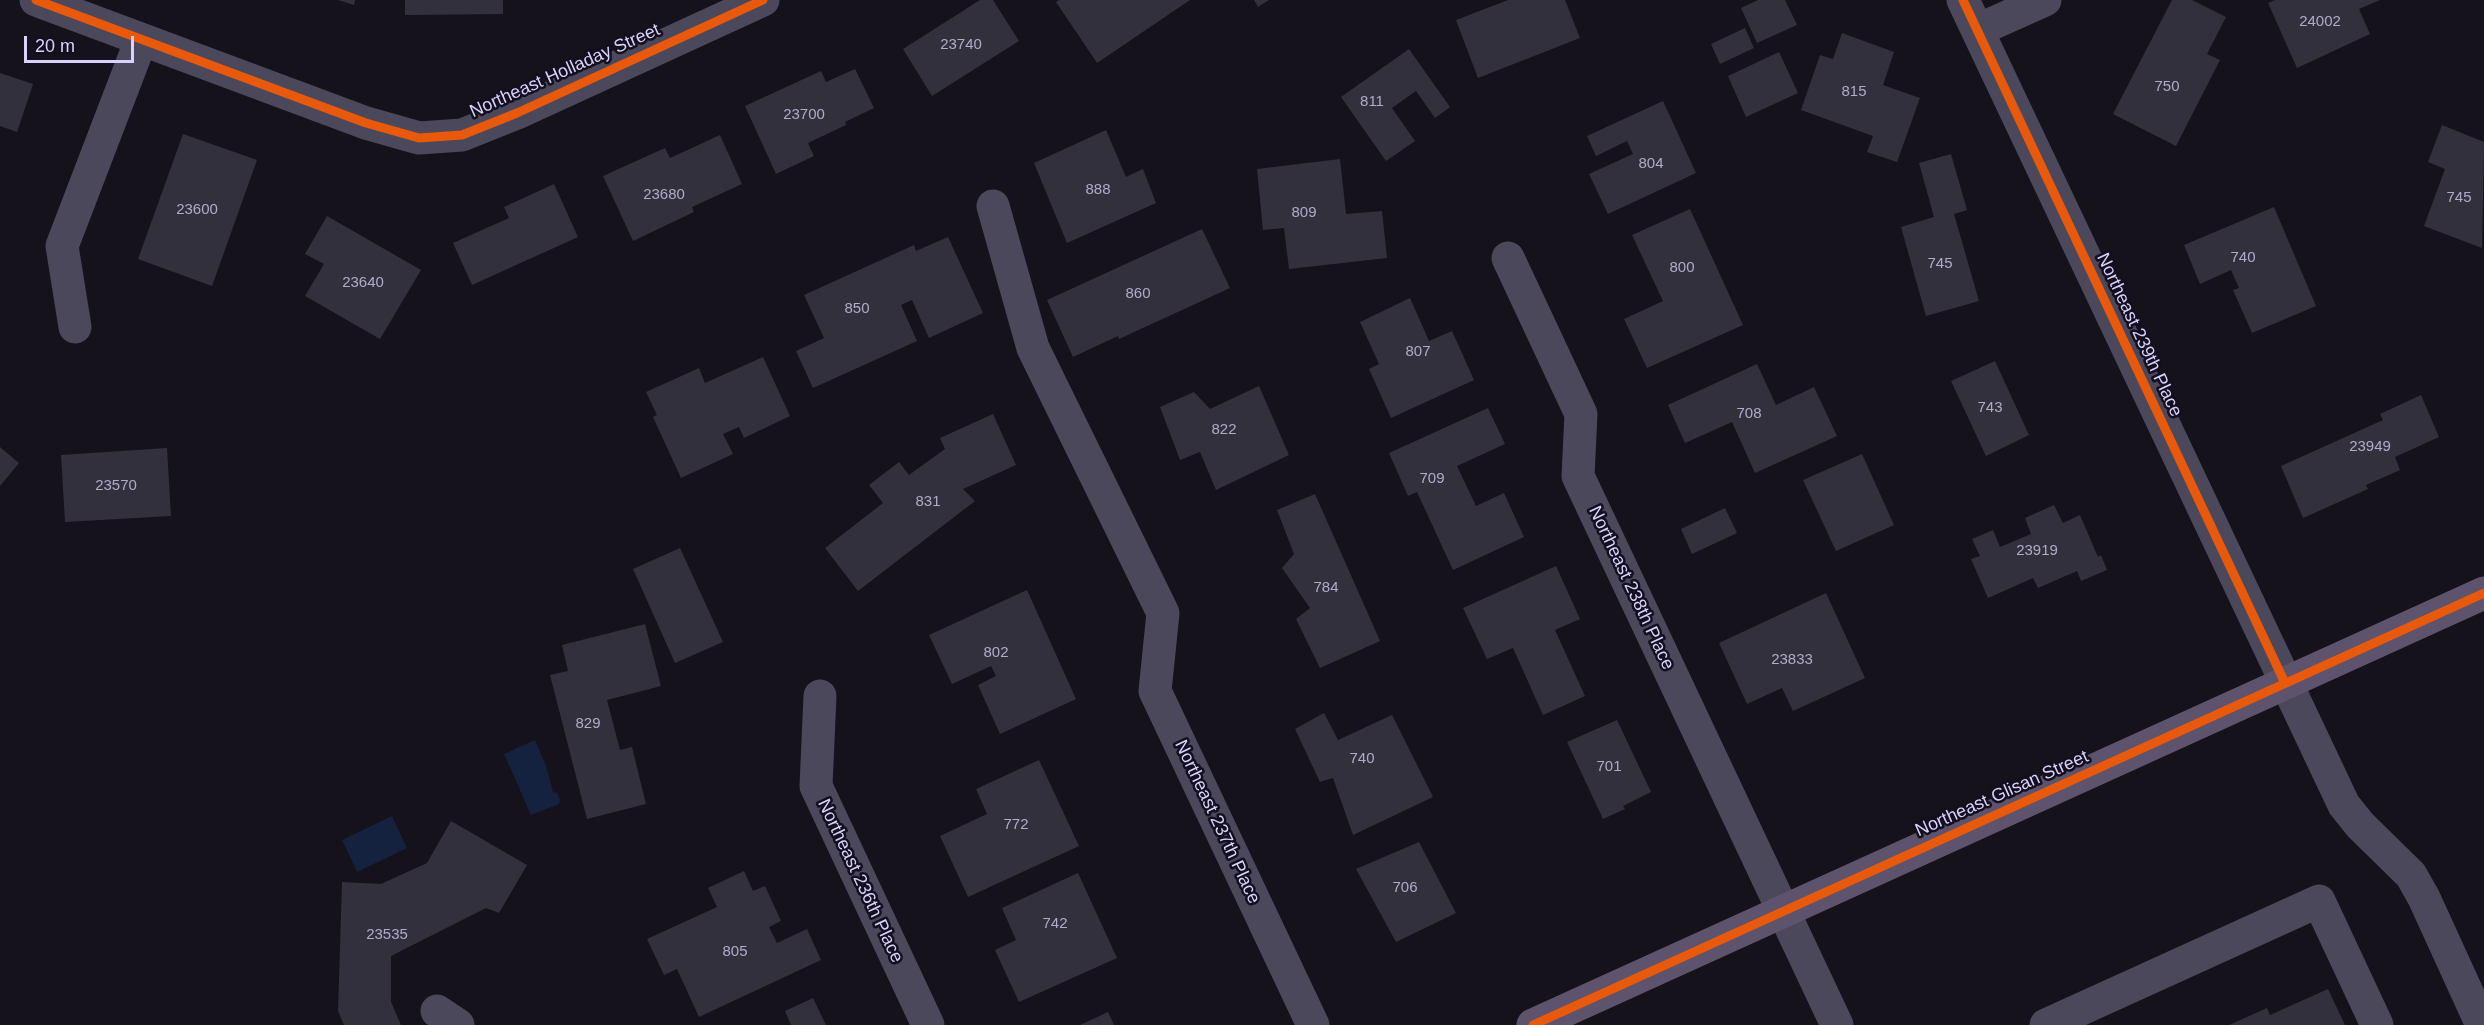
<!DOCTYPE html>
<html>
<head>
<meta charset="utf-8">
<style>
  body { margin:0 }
  #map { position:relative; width:2484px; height:1025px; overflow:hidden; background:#15121c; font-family:Arial,sans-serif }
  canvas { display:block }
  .scale { position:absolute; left:24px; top:36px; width:110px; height:27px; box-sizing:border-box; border:3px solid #d9d2fa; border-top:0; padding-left:8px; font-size:18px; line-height:21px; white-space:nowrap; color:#d9d2fa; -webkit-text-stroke:4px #130f1f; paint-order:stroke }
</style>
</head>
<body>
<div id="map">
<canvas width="2484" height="1025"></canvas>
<div class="scale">20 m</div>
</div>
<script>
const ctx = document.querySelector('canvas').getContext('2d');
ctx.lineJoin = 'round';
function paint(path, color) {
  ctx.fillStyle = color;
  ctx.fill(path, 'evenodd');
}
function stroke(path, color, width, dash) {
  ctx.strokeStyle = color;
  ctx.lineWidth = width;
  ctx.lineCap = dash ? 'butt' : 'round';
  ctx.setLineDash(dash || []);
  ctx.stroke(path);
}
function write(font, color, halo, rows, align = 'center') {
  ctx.font = font + ' Arial,sans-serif';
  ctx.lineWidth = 5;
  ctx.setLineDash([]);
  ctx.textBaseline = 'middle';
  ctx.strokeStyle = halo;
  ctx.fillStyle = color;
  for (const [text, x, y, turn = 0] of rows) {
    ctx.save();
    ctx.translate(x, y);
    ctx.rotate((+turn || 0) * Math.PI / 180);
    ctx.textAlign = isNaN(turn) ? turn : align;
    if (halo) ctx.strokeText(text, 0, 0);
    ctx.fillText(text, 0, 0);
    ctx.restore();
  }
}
paint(new Path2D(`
  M535,740l11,26 7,26 4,1 3,7 -1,4 -28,11 -27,-61z
  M392,816l15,32 -50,24 -15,-32z`), '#14223f');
paint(new Path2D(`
  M338,0h17l-1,5z
  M405,0h98v14l-98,1z
  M980,0h13l26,41 -87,55 -29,-47z
  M1059,0h131l-93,63 -41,-61z
  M1254,0h15l-11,7z
  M1508,0h57l15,38 -102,40 -22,-58z
  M1758,0h27l12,25 -40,18 -16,-35z
  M2172,0h20l34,17 -19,37 13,6 -44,86 -63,-32z
  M2275,0h105l-21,9 11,25 -73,34 -29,-65z
  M1745,28l9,20 -34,16 -9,-20z
  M1842,33l52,19 -11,33 37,13 -23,64 -30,-10 6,-16 -72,-26 19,-55 13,4z
  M1409,49l41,58 -15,11 -19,-27 -24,17 23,33 -29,20 -45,-64z
  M1779,52l19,41 -52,24 -18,-41z
  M855,69l19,39 -29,14 1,3 -38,18 6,13 -38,18 -31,-68 76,-35 5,11z
  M0,73l33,11 -16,48 -17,-6z
  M1663,101l33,72 -88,41 -19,-40 44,-20 -6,-13 -31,15 -9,-20z
  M2442,125l42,17 -2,106 -58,-22 21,-57 -17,-7z
  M1106,130l20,47 17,-8 13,34 -89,40 -33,-80z
  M183,134l74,26 -45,126 -74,-27z
  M720,135l22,49 -50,23 2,5 -61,29 -30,-65 62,-28 5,10z
  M1951,154l16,56 -13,4 25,87 -53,15 -25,-89 33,-10 -15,-54z
  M1340,159l6,55 36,-3 5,47 -98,11 -5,-41 -21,2 -6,-61z
  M554,184l24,53 -106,48 -19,-42 56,-25 -5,-11z
  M2274,207l42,99 -64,27 -19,-43 6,-2 -8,-18 -31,14 -16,-39z
  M1690,209l53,116 -96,43 -23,-49 39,-18 -31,-66z
  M327,216l94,54 -41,69 -75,-43 19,-32 -19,-10z
  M1202,229l28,59 -111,51 -1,-3 -45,21 -26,-57z
  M948,237l35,76 -54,25 -17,-38 -11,5 16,36 -104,47 -17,-37 28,-13 -20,-43 110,-50 2,6z
  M1410,298l19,43 23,-10 22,49 -83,38 -22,-49 10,-5 -19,-42z
  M763,357l27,59 -46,22 -5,-11 -16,7 10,20 -52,24 -28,-61 4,-2 -11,-23 53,-24 6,15z
  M1995,361l34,74 -43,21 -35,-75z
  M1757,364l19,41 38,-18 23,49 -82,37 -23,-51 -47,21 -17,-38z
  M1259,386l30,69 -73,35 -16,-38 -20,8 -20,-53 34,-15 16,17z
  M2421,395l18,42 -44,20 5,13 -34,15 2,4 -65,29 -22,-52 102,-46 -3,-6z
  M1488,408l17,36 -48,22 19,40 28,-13 20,44 -71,33 -36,-78 -9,4 -19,-43z
  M993,414l23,51 -53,24 12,12 -117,90 -33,-43 58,-45 -14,-18 30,-23 10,13 36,-26 -5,-11z
  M0,447l19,16 -19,23z
  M167,448l4,68 -106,6 -4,-67z
  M1862,454l32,71 -58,26 -33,-71z
  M1315,494l65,147 -60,27 -24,-49 14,-11 -28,-40 12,-14 -17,-44z
  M2054,505l9,18 17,-8 18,42 3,-2 6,15 -26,11 -4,-10 -39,17 -5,-10 -45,20 -17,-39 9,-3 -8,-17 21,-9 7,17 31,-13 -6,-16z
  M1725,508l12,25 -45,21 -11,-25z
  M680,548l43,94 -48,21 -42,-94z
  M1556,566l24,53 -25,11 30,66 -42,19 -30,-67 -26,11 -24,-51z
  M1027,590l49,109 -76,35 -22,-49 18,-9 -5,-10 -39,18 -23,-49z
  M1826,593l39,85 -72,33 -11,-23 -35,16 -28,-61z
  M645,624l16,62 -54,14 13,50 12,-3 14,57 -59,15 -37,-144 18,-4 -6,-26z
  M1324,713l14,27 54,-25 41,82 -80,38 -20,-57 -13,4 -25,-53z
  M1617,720l34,72 -28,14 2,3 -22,10 -36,-77z
  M1039,760l40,86 -111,51 -28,-61 47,-22 -11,-25z
  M451,821l76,44 -28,48 -13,-5 -95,48v46l10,23h-57l-6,-14 4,-129 39,2 46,-21z
  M1419,842l37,71 -60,29 -40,-73z
  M744,871l9,20 12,-5 16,35 -12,6 8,16 30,-14 14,31 -122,57 -22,-48 -13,6 -17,-36 70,-32 -9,-19z
  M1078,873l39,85 -98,44 -24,-52 21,-10 -14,-32z
  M2328,989l17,36h-116l38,-17 3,7z
  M813,998l13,27h-35l-6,-14z
  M1108,1012l6,13h-34z`), '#33303e');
stroke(new Path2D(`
  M36,0l330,123 53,15 43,-3 55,-22 246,-113
  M1963,0l381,805 16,20 51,50 13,23 58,127
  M1978,30l67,-30
  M993,206l40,142 130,265 -8,78 158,334
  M1508,258l73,156 -3,62 259,549
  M75,327l-13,-81 79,-206
  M820,696l-4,90 112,239
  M437,1011l21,14
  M2046,1025l273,-124 58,124`), '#4b485b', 33);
stroke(new Path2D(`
  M1533,1025l951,-432`), '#5e536c', 33);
stroke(new Path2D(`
  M36,0l330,123 53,15 43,-3 55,-22 246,-113
  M1963,0l322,683
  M1533,1025l951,-432`), '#e8590c', 9);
write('15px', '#b0aacb', null, [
  ["24002",2320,22],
  ["23740",961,45],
  ["750",2167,87],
  ["815",1854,92],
  ["811",1372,102],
  ["23700",804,115],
  ["804",1651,164],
  ["888",1098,190],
  ["23680",664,195],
  ["745",2459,198],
  ["23600",197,210],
  ["809",1304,213],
  ["740",2243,258],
  ["745",1940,264],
  ["800",1682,268],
  ["23640",363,283],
  ["860",1138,294],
  ["850",857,309],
  ["807",1418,352],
  ["743",1990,408],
  ["708",1749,414],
  ["822",1224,430],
  ["23949",2370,447],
  ["709",1432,479],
  ["23570",116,486],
  ["831",928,502],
  ["23919",2037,551],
  ["784",1326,588],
  ["802",996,653],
  ["23833",1792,660],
  ["829",588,724],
  ["740",1362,759],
  ["701",1609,767],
  ["772",1016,825],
  ["706",1405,888],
  ["742",1055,924],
  ["23535",387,935],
  ["805",735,952]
]);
write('18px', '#d9d2fa', '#130f1f', [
  ["Northeast Holladay Street",565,71,-24],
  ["Northeast 239th Place",2139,335,65],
  ["Northeast 238th Place",1631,588,65],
  ["Northeast Glisan Street",2002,794,-24],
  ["Northeast 237th Place",1217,822,65],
  ["Northeast 236th Place",860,881,65]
]);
</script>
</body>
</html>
